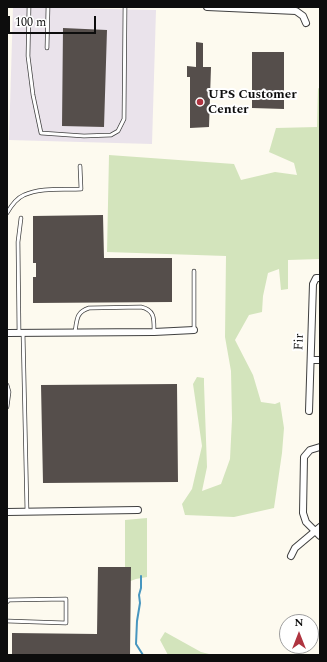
<!DOCTYPE html>
<html>
<head>
<meta charset="utf-8">
<style>
  body { margin:0 }
  #map { position:relative; width:327px; height:662px; overflow:hidden; background:#fdfaef; font-family:Spectral,serif }
  canvas { display:block }
  .frame { position:absolute; inset:0; border:8px solid #0d0d0d; pointer-events:none }
  .north { position:absolute; left:279px; top:614px; width:40px; height:40px; box-sizing:border-box; background:#fff; border:1px solid #9e9e9e; border-radius:50%; rotate:0deg; font-size:11px; font-weight:700; line-height:16px; text-align:center; color:#0d0d0d }
  .north::after { content:''; display:block; margin:auto; width:14px; height:18px; background:#af3440; clip-path:polygon(50% 0,100% 100%,50% 72%,0 100%) }
  .scale { position:absolute; left:8px; top:16px; width:88px; height:18px; box-sizing:border-box; border:2px solid #0d0d0d; border-top:0; padding-left:5px; font-size:12px; line-height:14px; white-space:nowrap; color:#0d0d0d; -webkit-text-stroke:3px #fff; paint-order:stroke }
</style>
</head>
<body>
<div id="map">
<canvas width="327" height="662"></canvas>
<div class="frame"></div>
<div class="north">N</div>
<div class="scale">100 m</div>
</div>
<script>
const ctx = document.querySelector('canvas').getContext('2d');
ctx.lineJoin = 'round';
function paint(path, color) {
  ctx.fillStyle = color;
  ctx.fill(path, 'evenodd');
}
function stroke(path, color, width, dash) {
  ctx.strokeStyle = color;
  ctx.lineWidth = width;
  ctx.lineCap = dash ? 'butt' : 'round';
  ctx.setLineDash(dash || []);
  ctx.stroke(path);
}
function write(font, color, halo, rows, align = 'center') {
  ctx.font = font + ' Spectral,serif';
  ctx.lineWidth = 4;
  ctx.setLineDash([]);
  ctx.textBaseline = 'middle';
  ctx.strokeStyle = halo;
  ctx.fillStyle = color;
  for (const [text, x, y, turn = 0] of rows) {
    ctx.save();
    ctx.translate(x, y);
    ctx.rotate((+turn || 0) * Math.PI / 180);
    ctx.textAlign = isNaN(turn) ? turn : align;
    if (halo) ctx.strokeText(text, 0, 0);
    ctx.fillText(text, 0, 0);
    ctx.restore();
  }
}
paint(new Path2D(`
  M13,7l143,3 -4,134 -143,-4z`), '#eae3eb');
paint(new Path2D(`
  M318,88l2,1v170l-32,1v29l-7,1 -2,-21 -11,4 -5,23 -1,16 -13,3 -14,25 18,35 8,27 14,2 5,-2 4,26 -2,25 -8,55 -40,9 -49,-2 -3,-11 10,-15 10,-43 -9,-62 4,-7 7,1v6l3,83 -5,24 19,-7 9,-25 2,-40 -1,-48 -6,-34 1,-81 -119,-4 2,-97 125,9 7,16 34,-8 22,3 -3,-12 -25,-11 7,-24 41,-1z
  M147,518v59l-11,2 -11,4v-63z
  M165,632l36,20 12,3h-45l-8,-15z`), '#d3e4bc');
stroke(new Path2D(`
  M141,576v12l-2,7 1,8 -3,18 -1,23 7,11`), '#4796bf', 2);
paint(new Path2D(`
  M63,28l44,2 -3,97 -42,-1z
  M196,42l7,1v24h8l-2,60 -19,1v-51h-3v-11l9,1z
  M252,52h32v57l-32,-1z
  M103,215l1,43h68v44l-139,1v-26h3v-14h-3v-47z
  M177,384l1,98 -135,1 -2,-98z
  M98,567h33l-1,88h-118v-22l85,1z`), '#554e4b');
const service = new Path2D(`
  M29,7l-1,49 5,39 8,38 43,3 27,-1 7,-4 6,-12 1,-112
  M47,48l1,-41
  M7,213c4,-7 10,-15 17,-18 17,-8 39,-5 57,-6l-1,-23
  M194,330v-59
  M19,332l-1,-90 3,-24
  M23,332l4,180
  M75,332c2,-12 1,-20 14,-24l52,-1c14,3 13,12 13,25
  M7,385l2,7 -2,15
  M7,602l2,-2 57,-1v24l-59,-2`);
const minor = new Path2D(`
  M207,7l89,4 7,5 3,7
  M7,333l147,-1 40,-2
  M311,360h9
  M309,411l4,-127 3,-6h4
  M320,447l-10,3 -6,7 -1,56 3,9 14,14
  M7,512l131,-2
  M291,556l4,-8 25,-21`);
stroke(service, '#404040', 4.5);
stroke(minor, '#404040', 8);
stroke(service, '#fff', 3);
stroke(minor, '#fff', 6);
for (const [x, y, r, color] of [
  [200,102,4,"#af3440"]
]) {
  const dot = new Path2D();
  dot.arc(x, y, r, 0, 2 * Math.PI);
  ctx.fillStyle = color;
  ctx.fill(dot);
  stroke(dot, '#fff', 1.5);
}
write('bold 13px', '#0d0d0d', '#fff', [
  ["UPS Customer",208,95],
  ["Center",208,110]
], 'left');
write('13px', '#0d0d0d', '#fff', [
  ["Fir",300,342,-88]
]);
</script>
</body>
</html>
